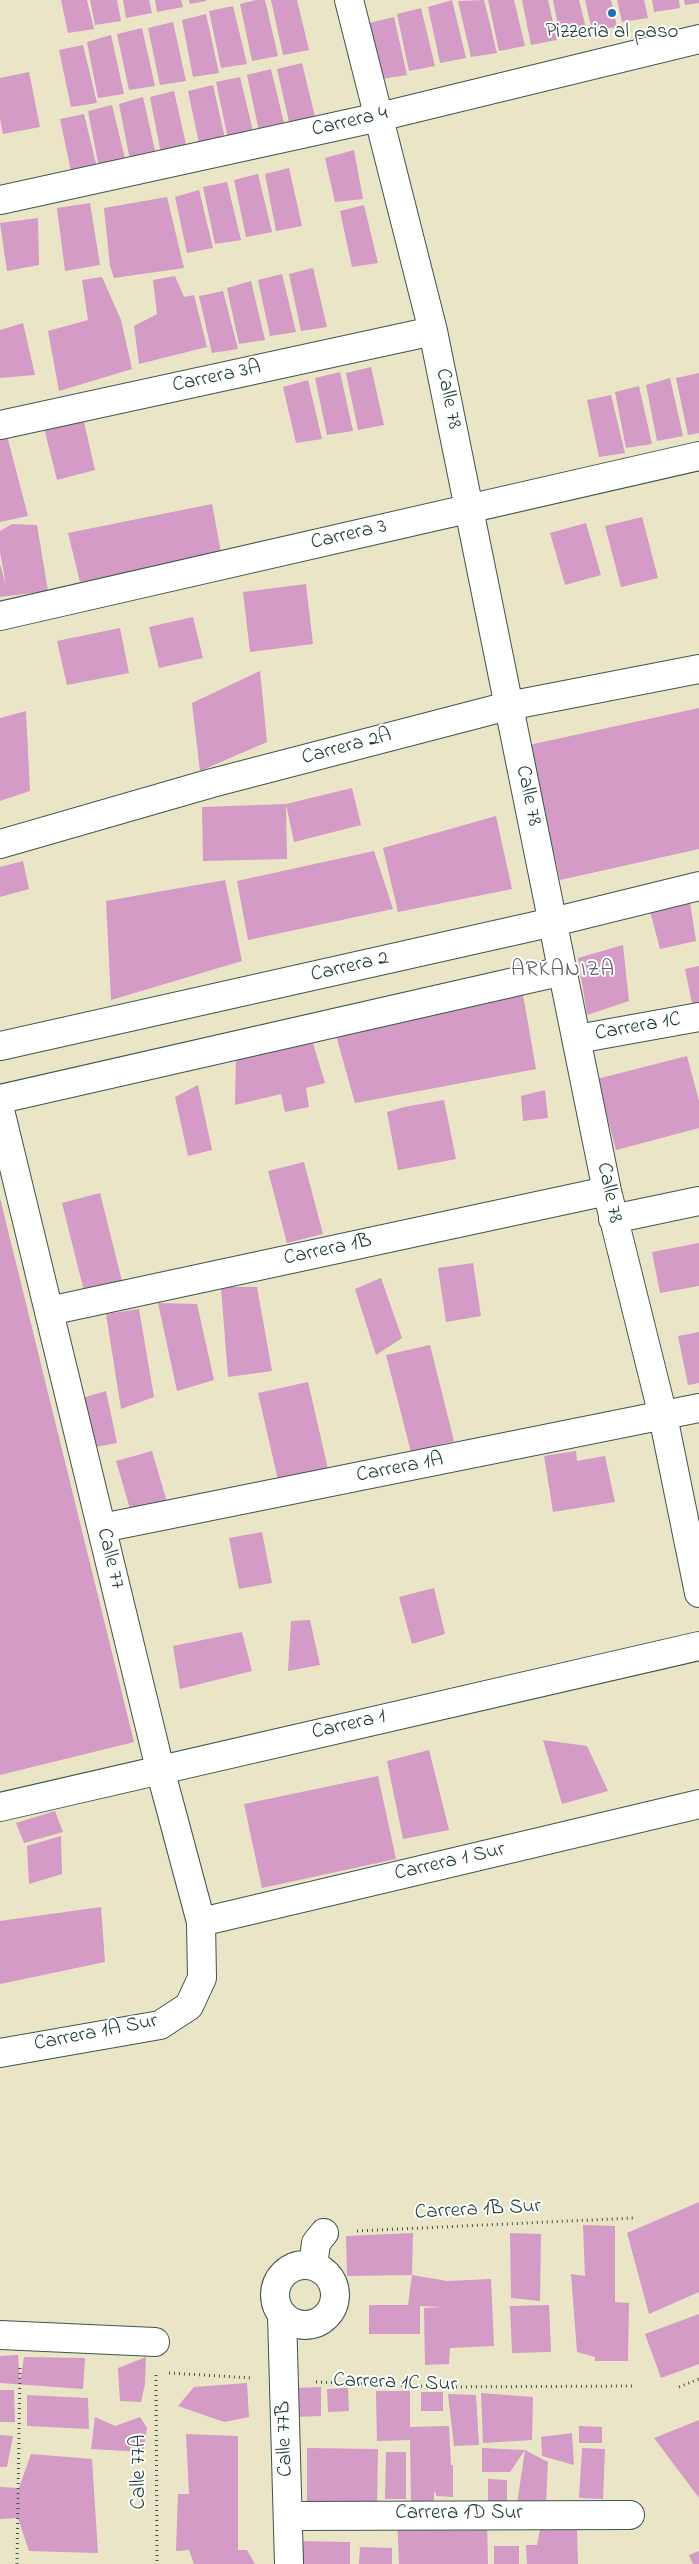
<!DOCTYPE html>
<html>
<head>
<meta charset="utf-8">
<style>
  body { margin:0 }
  canvas { display:block; background:#eae5c7 }
</style>
</head>
<body>
<canvas width="699" height="2564"></canvas>
<script>
const ctx = document.querySelector('canvas').getContext('2d');
ctx.lineJoin = 'round';
function paint(path, color) {
  ctx.fillStyle = color;
  ctx.fill(path, 'evenodd');
}
function stroke(path, color, width, dash) {
  ctx.strokeStyle = color;
  ctx.lineWidth = width;
  ctx.lineCap = dash ? 'butt' : 'round';
  ctx.setLineDash(dash || []);
  ctx.stroke(path);
}
function write(font, color, halo, rows, align = 'center') {
  ctx.font = font + ' "Indie Flower",sans-serif';
  ctx.lineWidth = 4;
  ctx.setLineDash([]);
  ctx.textBaseline = 'middle';
  ctx.strokeStyle = halo;
  ctx.fillStyle = color;
  for (const [text, x, y, turn = 0] of rows) {
    ctx.save();
    ctx.translate(x, y);
    ctx.rotate((+turn || 0) * Math.PI / 180);
    ctx.textAlign = isNaN(turn) ? turn : align;
    if (halo) ctx.strokeText(text, 0, 0);
    ctx.fillText(text, 0, 0);
    ctx.restore();
  }
}
paint(new Path2D(`
  M61,0h26l7,29 -26,4z
  M90,0h27l4,21 -26,4z
  M123,0h26l3,13 -26,5z
  M155,0h26l2,7 -26,5z
  M189,0h17v1l-16,3z
  M256,0h9l13,56 -26,5 -12,-57z
  M271,0h26l12,50 -26,5z
  M452,0l14,58 -26,5 -12,-56z
  M484,0l13,53 -26,4 -13,-56z
  M488,0h26l11,46 -26,5z
  M522,0h26l9,40 -26,5z
  M553,0h26l8,32 -27,4z
  M585,0h26l6,27 -25,4z
  M617,0h27l4,18 -26,4z
  M652,0h27l1,8 -26,4z
  M684,0h15v3l-14,2z
  M233,6l14,58 -26,4 -12,-57z
  M421,8l14,58 -26,5 -12,-57z
  M206,14l13,59 -26,4 -11,-57z
  M394,17l13,58 -26,4 -12,-56z
  M173,22l13,59 -26,4 -12,-57z
  M142,28l13,58 -26,4 -12,-56z
  M111,35l13,59 -26,4 -11,-56z
  M83,45l14,58 -26,4 -12,-57z
  M302,63l14,58 -26,5 -13,-57z
  M271,69l14,58 -26,4 -12,-56z
  M29,72l11,55 -37,7 -3,-15v-41z
  M240,77l14,58 -26,4 -12,-57z
  M213,85l13,58 -26,5 -12,-57z
  M174,91l13,58 -26,5 -11,-57z
  M143,97l13,58 -26,5 -11,-56z
  M112,105l14,58 -27,5 -11,-57z
  M84,114l14,58 -26,4 -12,-57z
  M354,150l9,49 -28,3 -10,-44z
  M289,168l13,58 -26,5 -11,-57z
  M258,174l14,58 -26,5 -12,-57z
  M227,182l14,58 -26,4 -12,-57z
  M199,190l14,58 -26,5 -12,-56z
  M167,197l17,71 -70,10 -4,-12 -6,-58z
  M90,203l10,62 -35,6 -8,-63z
  M364,205l14,58 -26,4 -12,-56z
  M38,218l1,47 -32,6 -7,-48z
  M313,268l14,59 -26,4 -12,-57z
  M282,274l14,58 -26,4 -12,-56z
  M175,276l9,21 10,-2 13,52 -68,17 -5,-38 23,-12 -4,-34z
  M102,277l19,43 11,49 -73,22 -11,-60 40,-11 -6,-40z
  M251,281l14,59 -26,4 -12,-56z
  M223,291l15,58 -26,4 -13,-57z
  M23,323l12,52 -35,3v-48z
  M371,367l13,58 -26,5 -12,-57z
  M340,372l13,59 -26,4 -12,-57z
  M699,373v60l-11,2 -12,-57z
  M670,378l13,58 -26,5 -11,-56z
  M308,380l14,59 -26,4 -13,-56z
  M639,386l13,58 -26,4 -11,-56z
  M611,395l14,58 -26,4 -12,-57z
  M84,422l11,48 -38,10 -13,-52z
  M6,432l22,84 -28,6v-89z
  M212,504l9,48 -141,30 -12,-49z
  M642,517l16,61 -37,9 -16,-61z
  M586,523l15,52 -36,10 -15,-52z
  M12,524l25,1 11,66 -48,6v-33l6,21 -6,-33v-21z
  M306,584l7,60 -63,8 -7,-60z
  M193,617l10,41 -44,10 -10,-41z
  M120,628l9,45 -62,12 -10,-44z
  M260,671l7,71 -67,29 -8,-68z
  M699,708v141l-139,31 -31,-135z
  M26,711l4,80 -30,10v-83z
  M352,788l9,37 -67,17 -8,-38 1,55 -84,2 -1,-54 84,-3z
  M496,816l16,73 -114,23 -15,-64z
  M374,851l19,58 -145,31 -11,-59z
  M23,861l6,28 -29,8v-30z
  M225,880l17,81 -131,39 -5,-99z
  M690,902l6,39 -36,8 -10,-38z
  M623,945l6,56 -42,14 -9,-57z
  M699,966v46l-5,1 -9,-44z
  M522,989l14,80 -181,34 -20,-71z
  M311,1037l14,46 -19,5 3,19 -24,5 -4,-18 -46,11 1,-52z
  M687,1056l12,45v27l-83,22 -19,-71z
  M198,1085l14,65 -24,6 -13,-59z
  M545,1090l3,28 -25,3 -2,-25z
  M444,1100l12,59 -58,11 -11,-58 17,-5z
  M304,1162l19,72 -36,9 -19,-72z
  M100,1193l22,88 -38,10 -22,-88z
  M0,1198l134,544 -134,33z
  M699,1243v43l-39,7 -8,-41z
  M473,1263l8,53 -35,6 -8,-54z
  M381,1278l21,60 -26,17 -21,-66z
  M221,1287h36l15,84 -44,6z
  M158,1303l39,1 17,76 -37,11z
  M139,1309l15,88 -33,12 -15,-95z
  M699,1332v51l-11,2 -10,-49z
  M430,1345l24,96 -43,11 -25,-97z
  M308,1382l20,87 -50,11 -20,-87z
  M106,1391l11,52 -33,6 -9,-49z
  M152,1451l17,58 -36,10 -17,-58z
  M576,1451l1,10 28,-5 10,46 -62,10 -9,-56z
  M262,1532l10,51 -33,6 -10,-51z
  M434,1588l11,46 -33,10 -13,-47z
  M310,1620l10,45 -32,6 3,-50z
  M242,1632l10,39 -72,18 -7,-43z
  M543,1740l44,6 21,45 -46,13z
  M429,1750l20,80 -46,9 -16,-78z
  M378,1776l18,83 -134,29 -18,-84z
  M55,1811l8,21 -39,11 -8,-20z
  M61,1836l1,38 -33,10 -2,-38z
  M101,1907l4,55 -105,22v-63z
  M699,2202v90l-50,22 -22,-81z
  M583,2225l32,1v76l14,1 -1,58h-33v-4l-18,-5 -6,-78 14,2z
  M413,2233l-1,42 -65,1 -1,-40z
  M510,2233l31,1 -1,67 -29,-3z
  M412,2275l35,6 44,-2 3,67 -44,2 -1,16 -24,1 -1,-57 20,-1 -24,-1v28h-51v-29h39z
  M549,2305l2,47 -39,1 -2,-47z
  M699,2314v50l-38,14 -16,-44z
  M18,2355l2,28 4,-26 61,1 -2,31 -83,-6v-27z
  M146,2357l-1,27 -4,18 -21,-1 -2,-33z
  M247,2383l2,34 -25,5 -46,-16 16,-19z
  M321,2387v29l-27,1v-29z
  M348,2388l1,23 -21,1 -1,-23z
  M0,2390h14l1,32h-15z
  M376,2391h34v36l39,-1 2,39h2v32l-17,-1v-3l-2,-1v12l-23,-1 -1,-63 -33,1z
  M421,2392h22v19h-22z
  M481,2393l52,4 -1,43 -49,3z
  M448,2394l28,1 3,50 -25,1z
  M27,2395l61,3 1,31 -62,-3z
  M95,2417l20,9 25,-9 7,11 -4,24 -52,-3z
  M699,2420v78l-45,-60z
  M579,2426l23,1v16h-23z
  M572,2433l2,32 -32,-9 -1,-19z
  M186,2434l52,2v114h9l8,14h-61l-5,-14 -13,1 2,-57h11z
  M0,2435l13,1 -6,31h-7z
  M307,2448l71,1 -1,58 -70,-4z
  M482,2448l43,2 23,12 -2,43 -29,-1 8,-54 -15,22h-28z
  M582,2448l23,1 -2,50 -24,-1z
  M386,2452h20v47h-21z
  M31,2454l61,5 6,94 -69,-2 -11,-33 -18,1v-32l19,1z
  M488,2479l19,1v23h-19z
  M397,2518h90l1,46h-89z
  M540,2530h37l1,34h-51l-1,-19h11z
  M295,2541l55,1v22h-55z
  M494,2546h25v18h-25z
  M360,2547l32,1v16h-33z
  M699,2551v13h-6l-4,-9z`), '#d39bc5');
const minor = new Path2D(`
  M349,0l84,331 174,860 56,225 36,177
  M0,200l379,-83 320,-78
  M0,425l433,-94
  M0,616l699,-160
  M0,844l212,-61 296,-77 191,-37
  M577,1039l122,-22
  M0,1046l553,-124 146,-36
  M0,1099l563,-128
  M613,1219l86,-18
  M49,1311l558,-120
  M102,1528l597,-120
  M201,1922l498,-118
  M0,2053l160,-28 29,-19 13,-28 -1,-56 -41,-153
  M275 2295a30 30 0 1 1 60 0a30 30 0 1 1-60 0Z
  M313,2266l3,-23 8,-10
  M282,2315l7,249
  M0,2335l155,7
  M288,2516l342,-1`);
const tertiary = new Path2D(`
  M0,1110l160,659
  M0,1807l699,-161`);
stroke(minor, '#3d564a', 30);
stroke(tertiary, '#3d564a', 30);
stroke(new Path2D(`
  M357,2231l276,-13
  M169,2373l83,5
  M156,2375l1,189
  M316,2382l128,5 191,-1
  M679,2387l20,-8
  M17,2564l3,-197`), '#3d564a', 3, [1, 4]);
stroke(minor, '#fff', 28);
stroke(tertiary, '#fff', 28);
for (const [x, y, r, color] of [
  [612,13,5,"#1f6fb2"]
]) {
  const dot = new Path2D();
  dot.arc(x, y, r, 0, 2 * Math.PI);
  ctx.fillStyle = color;
  ctx.fill(dot);
  stroke(dot, '#fff', 2);
}
write('21px', '#1f3d34', '#fff', [
  ["Pizzeria al paso",612,34]
]);
write('21px', '#1f3d34', '#fff', [
  ["Carrera 4",350,123,-13],
  ["Carrera 3A",217,378,-12],
  ["Calle 78",447,399,78],
  ["Carrera 3",349,536,-13],
  ["Carrera 2A",347,748,-15],
  ["Calle 78",527,796,78],
  ["Carrera 2",350,968,-13],
  ["Carrera 1C",638,1028,-10],
  ["Calle 78",608,1193,78],
  ["Carrera 1B",328,1251,-12],
  ["Carrera 1A",400,1469,-11],
  ["Calle 77",109,1559,76],
  ["Carrera 1",349,1726,-13],
  ["Carrera 1 Sur",450,1863,-13],
  ["Carrera 1A Sur",96,2034,-11],
  ["Carrera 1B Sur",478,2211,-3],
  ["Carrera 1C Sur",395,2384,2],
  ["Calle 77B",286,2439,-92],
  ["Calle 77A",141,2472,-90],
  ["Carrera 1D Sur",459,2515]
]);
ctx.letterSpacing = '1px';
write('22px', '#5e5e67', '#fff', [
  ["ARKANIZA",563,971]
]);
ctx.letterSpacing = '0px';
</script>
</body>
</html>
